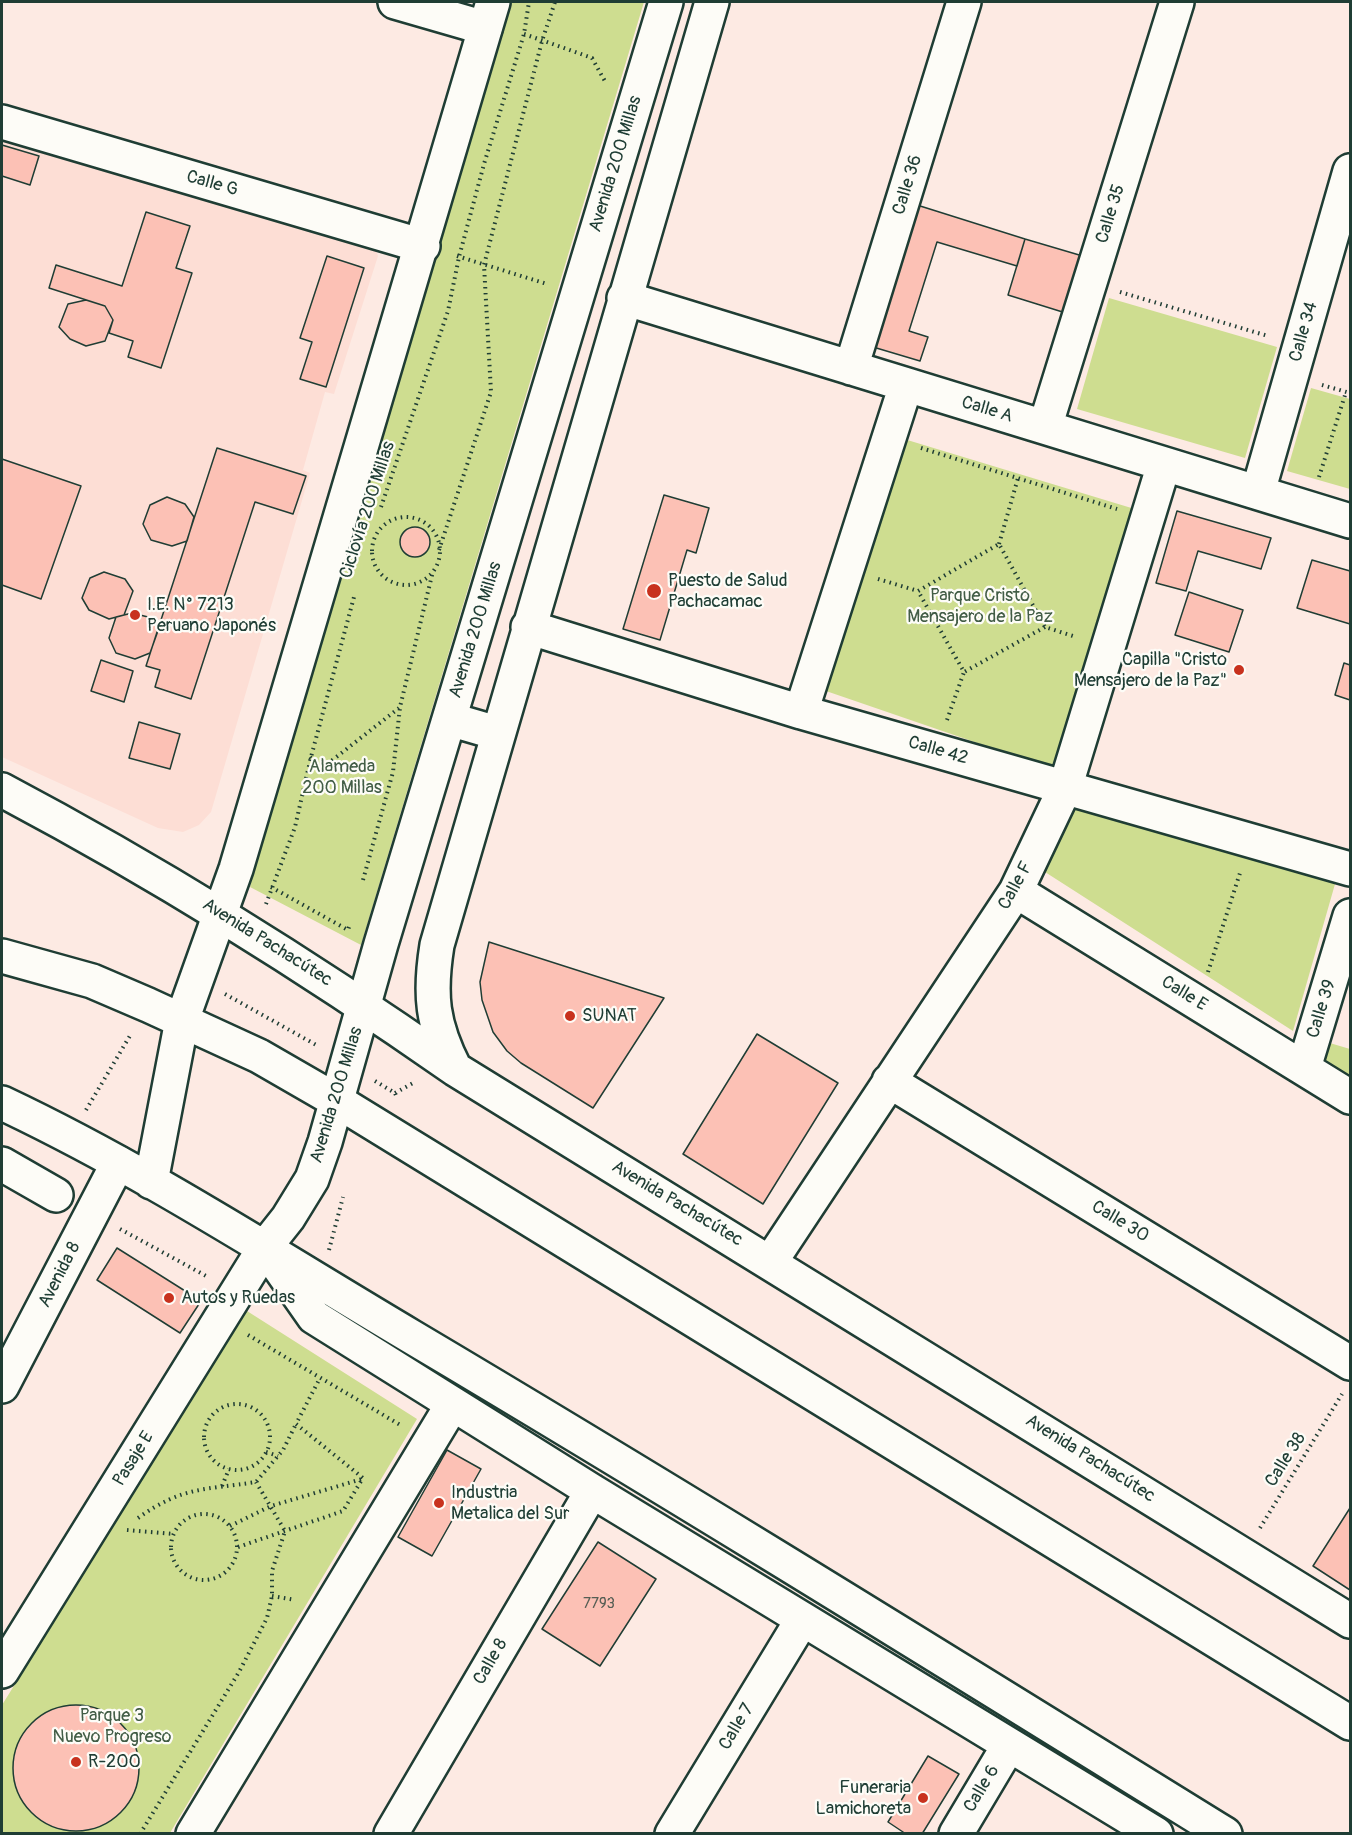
<!DOCTYPE html>
<html>
<head>
<meta charset="utf-8">
<style>
  body { margin:0 }
  #map { position:relative; width:1352px; height:1835px; overflow:hidden; background:#fdeae3; font-family:Pangolin,sans-serif }
  canvas { display:block }
  .frame { position:absolute; inset:0; border:3px solid #1f3d34; pointer-events:none }
</style>
</head>
<body>
<div id="map">
<canvas width="1352" height="1835"></canvas>
<div class="frame"></div>
</div>
<script>
const ctx = document.querySelector('canvas').getContext('2d');
ctx.lineJoin = 'round';
function paint(path, color) {
  ctx.fillStyle = color;
  ctx.fill(path, 'evenodd');
}
function stroke(path, color, width, dash) {
  ctx.strokeStyle = color;
  ctx.lineWidth = width;
  ctx.lineCap = dash ? 'butt' : 'round';
  ctx.setLineDash(dash || []);
  ctx.stroke(path);
}
function write(font, color, halo, rows, align = 'center') {
  ctx.font = font + ' Pangolin,sans-serif';
  ctx.lineWidth = 4.5;
  ctx.setLineDash([]);
  ctx.textBaseline = 'middle';
  ctx.strokeStyle = halo;
  ctx.fillStyle = color;
  for (const [text, x, y, turn = 0] of rows) {
    ctx.save();
    ctx.translate(x, y);
    ctx.rotate((+turn || 0) * Math.PI / 180);
    ctx.textAlign = isNaN(turn) ? turn : align;
    if (halo) ctx.strokeText(text, 0, 0);
    ctx.fillText(text, 0, 0);
    ctx.restore();
  }
}
paint(new Path2D(`
  M2,141l373,105 3,10 -44,138 -9,-2 -22,78 7,3 -99,339 -12,13 -16,7 -25,-4 -156,-71z`), '#fdded5');
paint(new Path2D(`
  M509,2h135l-283,943 -111,-58 24,-118z
  M1109,298l168,49 -32,111 -168,-49z
  M1311,388l39,11v90l-63,-18z
  M904,439l234,71 -79,261 -233,-80z
  M1077,801l260,76 -44,154 -248,-159z
  M1323,1041l27,8v34l-36,-21z
  M247,1311l170,108 -247,414h-168v-128z`), '#cedd90');
const building = new Path2D(`
  M2,145l37,11 -9,29 -28,-9z
  M917,205l108,34 -8,27 -80,-24 -28,89 19,6 -8,24 -47,-14z
  M146,212l44,14 -14,42 16,5 -31,95 -33,-11 5,-16 -24,-8 4,-13 -8,-14 -56,-18 7,-23 66,21z
  M1025,239l61,18 -17,57 -61,-19z
  M327,256l37,12 -38,119 -26,-8 12,-37 -12,-4z
  M86,300l19,6 8,14 -8,21 -19,5 -16,-7 -11,-12 9,-23z
  M217,448l89,28 -13,38 -38,-12 -64,197 -36,-12 5,-17 -14,-4z
  M2,459l79,27 -40,113 -39,-14z
  M664,495l45,13 -13,45 -9,-3 -27,90 -37,-11z
  M167,497l18,7 9,13 -7,24 -15,5 -21,-6 -8,-16 7,-19z
  M1177,511l94,27 -10,31 -63,-18 -12,40 -30,-8z
  M400 542a15 15 0 1 1 30 0a15 15 0 1 1-30 0Z
  M1312,560l38,11v53l-53,-16z
  M104,572l21,7 8,12 -9,24 -15,4 -20,-9 -7,-12 8,-20z
  M1189,592l54,18 -14,42 -54,-17z
  M132,613l16,4 11,11 -9,25 -15,6 -19,-6 -7,-15 7,-21z
  M101,660l32,11 -9,31 -33,-11z
  M1344,663l6,2v35l-15,-5z
  M139,722l41,12 -10,35 -41,-11z
  M489,942l175,56 -71,110 -72,-45 -14,-12 -14,-19 -11,-32 -2,-18z
  M757,1034l81,49 -75,121 -80,-50z
  M117,1248l84,53 -21,32 -83,-53z
  M447,1450l34,19 -49,87 -34,-19z
  M1350,1508v82l-37,-24z
  M598,1542l58,37 -56,87 -58,-37z
  M13 1768a63 63 0 1 1 126 0a63 63 0 1 1-126 0Z
  M928,1756l31,18 -37,60h-16l-18,-12z`);
paint(building, '#fcc1b5');
stroke(building, '#1f3d34', 1.5);
const minor = new Path2D(`
  M395,2l90,26
  M2,122l421,124
  M624,298l726,223
  M851,368l113,-366
  M1045,427l132,-425
  M1258,492l92,-321
  M528,627l273,85 549,157
  M801,712l105,-327
  M2,790c157,83 307,177 453,279l895,552
  M1016,891l334,206
  M1304,1068l46,-152
  M455,1069c-23,-45 -26,-74 -18,-124l275,-943
  M889,1081l461,282
  M2,1164l54,31
  M771,1261l245,-370 49,-103 99,-324
  M2,1386l116,-223
  M2,1671l263,-424 49,70 278,174 564,343
  M193,1834l259,-429
  M391,1834l201,-343
  M672,1834l130,-214
  M956,1834l53,-89`);
const major = new Path2D(`
  M449,719l48,14
  M2,956l90,25 56,24 111,51 78,45 1013,622
  M2,1103c142,67 275,154 410,234 273,162 543,330 813,497
  M151,1182l31,-162 54,-151 257,-867
  M265,1247l23,-29 24,-39 13,-37 56,-198 285,-942`);
stroke(minor, '#1f3d34', 38);
stroke(major, '#1f3d34', 38);
stroke(new Path2D(`
  M524,34l68,24 14,25
  M457,256l90,28
  M1120,292l148,44
  M1322,385l28,8
  M921,448l196,61
  M1319,477l27,-85
  M381,507l67,-196 11,-54 25,-93 40,-130 5,-32
  M372 551a34 34 0 1 1 68 0a34 34 0 1 1-68 0Z
  M999,544l19,-66
  M439,550l52,-158 -7,-127 58,-224 13,-39
  M878,579l40,12
  M1045,627l-81,45 -46,-81 81,-47 46,83 31,10
  M947,720l17,-48
  M310,757l11,12 78,-61
  M363,880l30,-108 7,-65 33,-136
  M271,887l77,43 1,-3
  M266,904l29,-77 16,-70 43,-160
  M1208,972l32,-99
  M225,994l93,52
  M375,1081l20,12 2,5
  M395,1093l20,-11
  M86,1110l45,-76
  M120,1229l88,48
  M329,1250l14,-53
  M248,1335l154,91
  M204 1437a33 33 0 1 1 66 0a33 33 0 1 1-66 0Z
  M266,1452l12,4
  M222,1486l7,-17
  M171 1547a33 33 0 1 1 66 0a33 33 0 1 1-66 0Z
  M138,1518c45,-32 67,-28 118,-36l27,-32 13,-26
  M230,1526l41,-20 91,-27
  M1260,1528l82,-134
  M127,1530l47,4
  M238,1547l105,-36 20,-33 -67,-54 24,-46
  M272,1596l23,4
  M140,1834l99,-162 28,-54 5,-22v-25l13,-40 -29,-49`), '#1f3d34', 4, [1.5, 4.5]);
stroke(minor, '#fdfcf7', 33);
stroke(major, '#fdfcf7', 33);
for (const [x, y, r, color] of [
  [654,591,8,"#c8321e"],
  [135,615,6,"#c8321e"],
  [1239,670,6,"#c8321e"],
  [570,1016,6,"#c8321e"],
  [169,1298,6,"#c8321e"],
  [439,1503,6,"#c8321e"],
  [76,1762,6,"#c8321e"],
  [923,1798,6,"#c8321e"]
]) {
  const dot = new Path2D();
  dot.arc(x, y, r, 0, 2 * Math.PI);
  ctx.fillStyle = color;
  ctx.fill(dot);
  stroke(dot, '#fdfcf7', 2);
}
write('15px', '#565e54', null, [
  ["7793",599,1604]
]);
write('18px', '#1f3d34', '#fdfcf7', [
  ["Avenida 200 Millas",616,164,-73],
  ["Calle G",212,184,16],
  ["Calle 36",908,185,-73],
  ["Calle 35",1111,214,-73],
  ["Calle 34",1304,332,-74],
  ["Calle A",987,410,17],
  ["Ciclovía 200 Millas",368,510,-72],
  ["Avenida 200 Millas",476,630,-73],
  ["Calle 42",938,751,16],
  ["Calle F",1016,886,-61],
  ["Avenida Pachacútec",267,943,32],
  ["Calle E",1184,994,32],
  ["Calle 39",1322,1009,-73],
  ["Avenida 200 Millas",337,1095,-73],
  ["Avenida Pachacútec",677,1204,31],
  ["Calle 30",1120,1222,31],
  ["Avenida 8",60,1275,-63],
  ["Pasaje E",134,1459,-58],
  ["Avenida Pachacútec",1090,1459,32],
  ["Calle 38",1286,1460,-58],
  ["Calle 8",491,1662,-60],
  ["Calle 7",737,1727,-59],
  ["Calle 6",982,1789,-59]
]);
write('18px', '#1f3d34', '#fdfcf7', [
  ["Puesto de Salud",668,581],
  ["Pachacamac",668,602],
  ["I.E. N° 7213",147,605],
  ["Peruano Japonés",147,626],
  ["Capilla \"Cristo",1227,660,"right"],
  ["Mensajero de la Paz\"",1227,681,"right"],
  ["SUNAT",582,1016],
  ["Autos y Ruedas",181,1298],
  ["Industria",451,1493],
  ["Metalica del Sur",451,1514],
  ["R-200",88,1762],
  ["Funeraria",911,1788,"right"],
  ["Lamichoreta",911,1809,"right"]
], 'left');
write('18px', '#425d46', '#fdfcf7', [
  ["Parque Cristo",980,596],
  ["Mensajero de la Paz",980,617],
  ["Alameda",342,767],
  ["200 Millas",342,788],
  ["Parque 3",112,1716],
  ["Nuevo Progreso",112,1737]
]);
</script>
</body>
</html>
